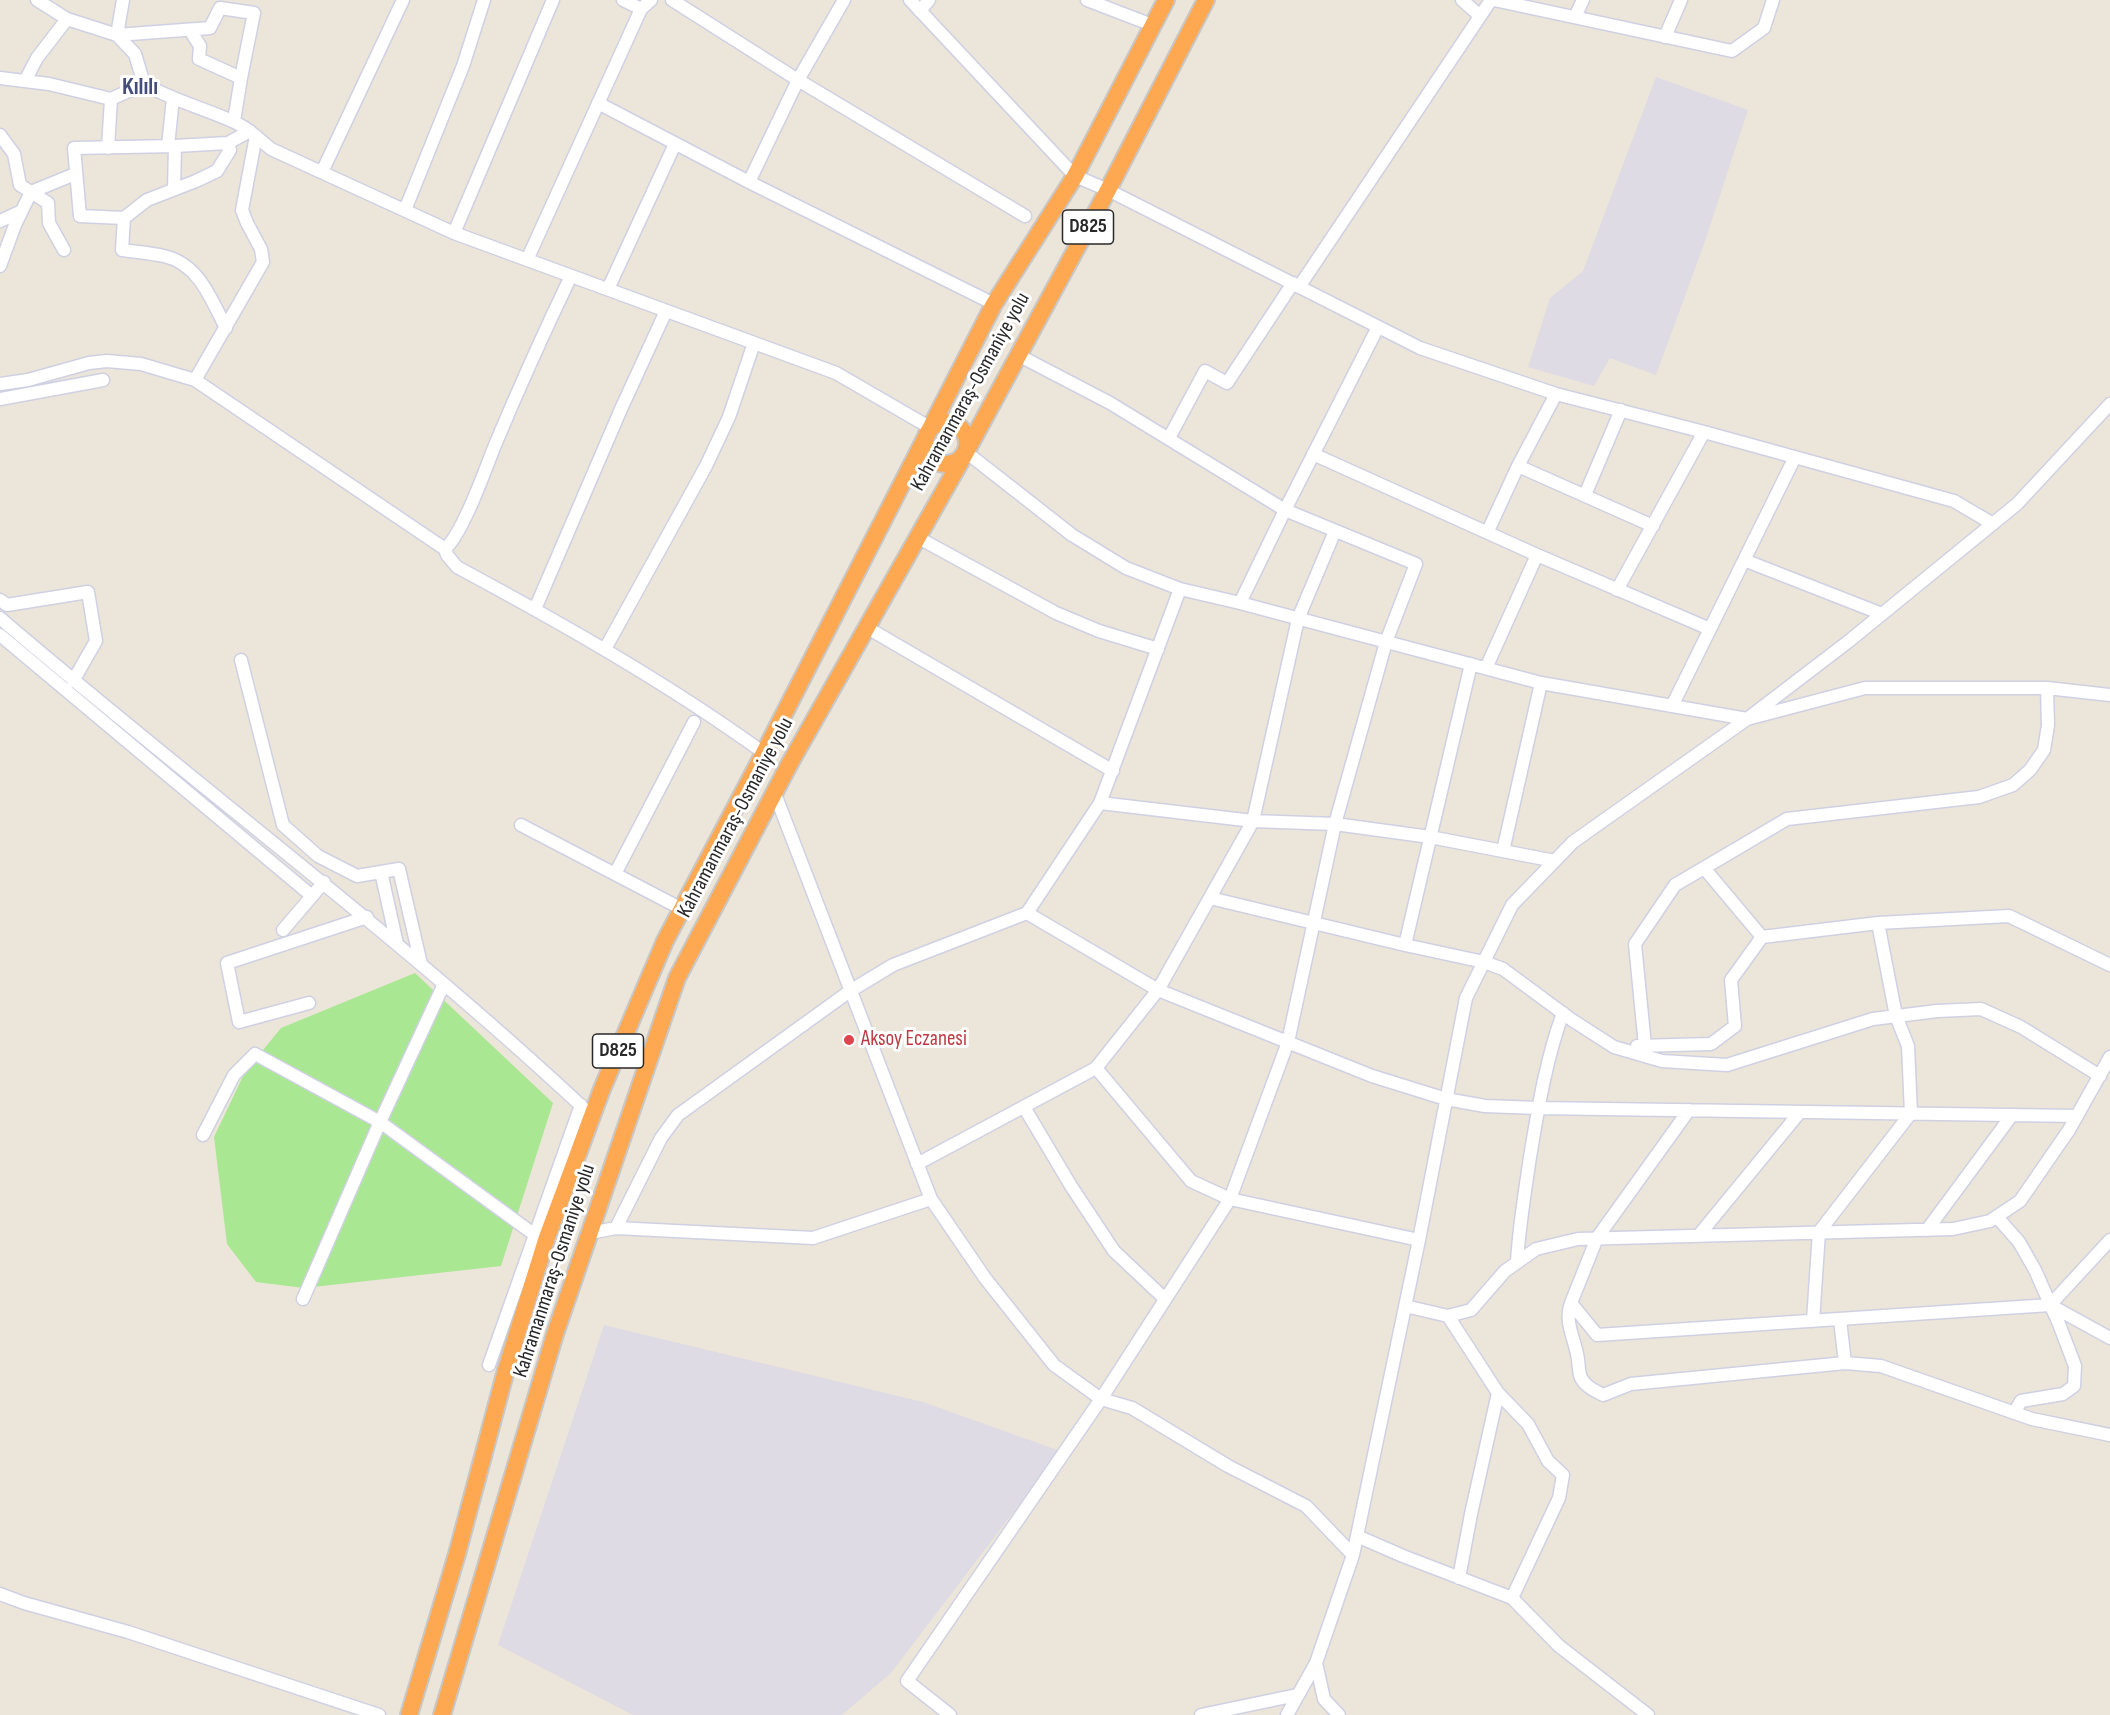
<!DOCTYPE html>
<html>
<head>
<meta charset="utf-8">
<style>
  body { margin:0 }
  canvas { display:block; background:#ece5d9 }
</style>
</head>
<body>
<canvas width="2110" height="1715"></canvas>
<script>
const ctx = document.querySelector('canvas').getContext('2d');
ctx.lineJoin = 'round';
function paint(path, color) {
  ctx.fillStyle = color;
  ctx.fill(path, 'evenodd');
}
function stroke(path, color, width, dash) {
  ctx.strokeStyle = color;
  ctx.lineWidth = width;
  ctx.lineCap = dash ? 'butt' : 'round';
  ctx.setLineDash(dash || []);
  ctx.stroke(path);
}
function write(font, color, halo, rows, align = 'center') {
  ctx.font = font + ' "Sofia Sans Condensed",sans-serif';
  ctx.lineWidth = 6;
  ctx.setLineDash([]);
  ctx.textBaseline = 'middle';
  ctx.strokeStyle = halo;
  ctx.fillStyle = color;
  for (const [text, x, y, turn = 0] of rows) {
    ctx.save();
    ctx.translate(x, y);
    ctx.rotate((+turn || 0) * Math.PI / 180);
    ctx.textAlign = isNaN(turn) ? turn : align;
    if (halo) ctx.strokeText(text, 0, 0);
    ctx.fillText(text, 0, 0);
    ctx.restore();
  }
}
paint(new Path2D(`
  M1656,77l92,33 -45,137 -47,128 -46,-17 -16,28 -66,-19 22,-69 33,-27z
  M604,1325l319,77 137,49 -169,222 -49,42h-209l-135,-70z`), '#dedbe4');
paint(new Path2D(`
  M415,973l138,130 -52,163 -197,22 -48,-6 -29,-38 -13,-107 31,-65 36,-44z`), '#a9e792');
const minor = new Path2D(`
  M37,0l30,19 50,16 18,19 9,30c28,16 59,24 88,37 15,6 27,18 39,28l183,84 382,140 93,54
  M123,0l-6,35 93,-7 10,-20 34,5 -13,65
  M623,0l18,9
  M672,0l126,80 227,136
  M910,0l165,176 33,14 312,158 136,46 148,38 250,69 39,23
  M1087,0l65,25
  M1462,0l18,16
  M1494,0l238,51 32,-23 9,-28
  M920,11l9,-11
  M1575,17l8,-17
  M190,30l10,16 -1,13 42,19 -7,43
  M1665,37l16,-37
  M0,78l49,6 62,15 33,-15
  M25,81l12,-23 30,-39
  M598,103l151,79 245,122
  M0,135l14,19 6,31 28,18 1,20 15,27
  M168,146l5,-48
  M175,146l53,-3 22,-12
  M108,148l3,-49
  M322,172l81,-172
  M749,182l49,-102 46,-80
  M174,189l1,-43 -101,2 6,68 44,2 23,-18 49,-19 21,-10 13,-21 -2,-7
  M405,210l58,-144 21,-66
  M124,218l-2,32c14,2 28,3 42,6 35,8 47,43 62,72
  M0,221l22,-10
  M454,233l99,-233
  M527,260l114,-251 10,-9
  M0,266l15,-41 16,-33 44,-18
  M1299,287l192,-287
  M608,289l67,-145
  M195,380l68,-118 -2,-13 -14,-26 -5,-13 14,-74
  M0,384l28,-4 61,-17 18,-2 34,3 54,16 250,169 2,6 10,12c106,57 210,116 307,186
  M0,399l103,-19
  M1169,438l36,-67 22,12 66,-100
  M966,452l106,83 54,33 54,21 60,14 301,80 206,36 118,-31h182l63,7
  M1313,454l224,101 173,74
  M1518,466l135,60
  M1585,495l36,-85
  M1488,531l30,-65 38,-72
  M917,537l139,76 43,18 59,18
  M445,549c18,-16 40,-79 50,-104 24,-57 49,-113 76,-169
  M1744,560l138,54
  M1617,590l87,-158
  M0,600l7,5 81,-13 8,49 -23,40
  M1240,603l45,-93 93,-183
  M535,609l86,-200 45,-98
  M0,618c196,168 404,321 592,498
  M866,627l247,144
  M0,635l312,261
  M605,649l101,-183 23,-49 25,-74
  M241,660l42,165 35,31 39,20 42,-7 22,95
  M1486,668l51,-113
  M1672,706l123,-249
  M775,794l156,405 54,79 69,87 47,34 31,9 96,58 78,40 47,49
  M1100,803l153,18 82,3 95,13 125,24
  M521,825l161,84
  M1503,851l38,-168
  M1704,868l58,69
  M381,872l16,72
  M615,874l79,-152
  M1210,898l195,47 79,17 19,7 69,51 42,27 48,14 65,4 146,-46 64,-8 44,-2 40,18 79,49
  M1027,913l131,77 214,86 74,23 39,7 53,2 539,8
  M283,930l41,-48
  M1405,945l66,-281
  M309,1003l-70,19 -12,-59 140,-46
  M1637,1046l74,-2 24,-18 -4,-46 31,-43 116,-14 131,-7 101,49
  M1645,1046l-10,-102 40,-59 112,-66 192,-22 34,-12 17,-15 14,-20 4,-25 -1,-37
  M1096,1068l95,113 39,18 189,41
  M1024,1107l47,79 43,65 51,48
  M1689,1110l-92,128 -26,65 26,32 453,-30 60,33
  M203,1135l31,-60 21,-21 125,68 155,113
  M917,1164l179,-96 62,-78 95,-169 45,-202 37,-88
  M1997,1217l22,25 16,28 24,54 16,42 -1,20 -11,8 -42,7 -7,12
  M616,1228l45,-90 17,-23 172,-124 43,-26 134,-52 73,-110 80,-214
  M1927,1230l85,-115
  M590,1233l26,-5 197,10 118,-39
  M1699,1235l101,-123
  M1517,1262c2,-36 8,-70 13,-105 8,-48 16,-98 33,-144
  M303,1299l77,-177 64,-138
  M1571,1303c-7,17 3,35 6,51 2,7 1,17 4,24 5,9 13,12 22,17l28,-11 214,-21 36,3 151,53 78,16
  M2050,1305l60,-65
  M1405,1306l43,10 23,-6 34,-39 31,-22 42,-10 375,-10 37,-8 30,-20 49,-71 41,-73
  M1448,1316l50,77 -27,121 -12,64
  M1840,1320l5,43
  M1813,1321l6,-89 92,-119 -3,-67 -12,-30 -18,-93
  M489,1365l92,-260
  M1498,1393l30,31 20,37 15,14 -4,23 -47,100
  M1357,1536l46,20 109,42 47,48 89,69
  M0,1594l24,9 104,29 251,83
  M1316,1663l8,36 15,16
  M950,1715l-43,-34 194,-282 129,-200 58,-157 47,-218 51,-182 30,-78 -131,-54 -175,-107 -92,-48
  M1201,1715l96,-20
  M1287,1715l29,-52 37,-108 66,-315 47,-242 46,-93 61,-63 174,-123 102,-78 168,-137 93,-100`);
const highway = new Path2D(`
  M925 443a21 21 0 1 1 42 0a21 21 0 1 1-42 0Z
  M409,1715l48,-161 49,-184 40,-130 56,-151 63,-148 99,-188 230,-449 81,-128 91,-176
  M442,1715l113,-381 122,-356 113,-215 176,-311 142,-262 98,-190`);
stroke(minor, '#cfd1e3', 15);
stroke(highway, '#c7c7c7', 20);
stroke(minor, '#fff', 12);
stroke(highway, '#ffa852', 16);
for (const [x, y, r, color] of [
  [849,1040,6,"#e0444e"]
]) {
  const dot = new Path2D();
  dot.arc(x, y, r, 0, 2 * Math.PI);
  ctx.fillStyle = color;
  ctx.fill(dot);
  stroke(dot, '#fff', 2);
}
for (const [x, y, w] of [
  [1088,227,51],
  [618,1051,51]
]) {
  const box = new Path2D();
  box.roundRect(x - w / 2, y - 17, w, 34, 4.5);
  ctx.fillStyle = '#fff';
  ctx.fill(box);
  stroke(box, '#292929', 1.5);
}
write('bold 20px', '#292929', null, [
  ["D825",1088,227],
  ["D825",618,1051]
]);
write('21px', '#292929', '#fff', [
  ["Kahramanmaraş-Osmaniye yolu",971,392,-61],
  ["Kahramanmaraş-Osmaniye yolu",736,818,-62],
  ["Kahramanmaraş-Osmaniye yolu",555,1271,-72]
]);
write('21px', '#be3a42', '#fff', [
  ["Aksoy Eczanesi",861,1040]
], 'left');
write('bold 24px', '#464d7c', '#fff', [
  ["Kılılı",140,88]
]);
</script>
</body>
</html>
